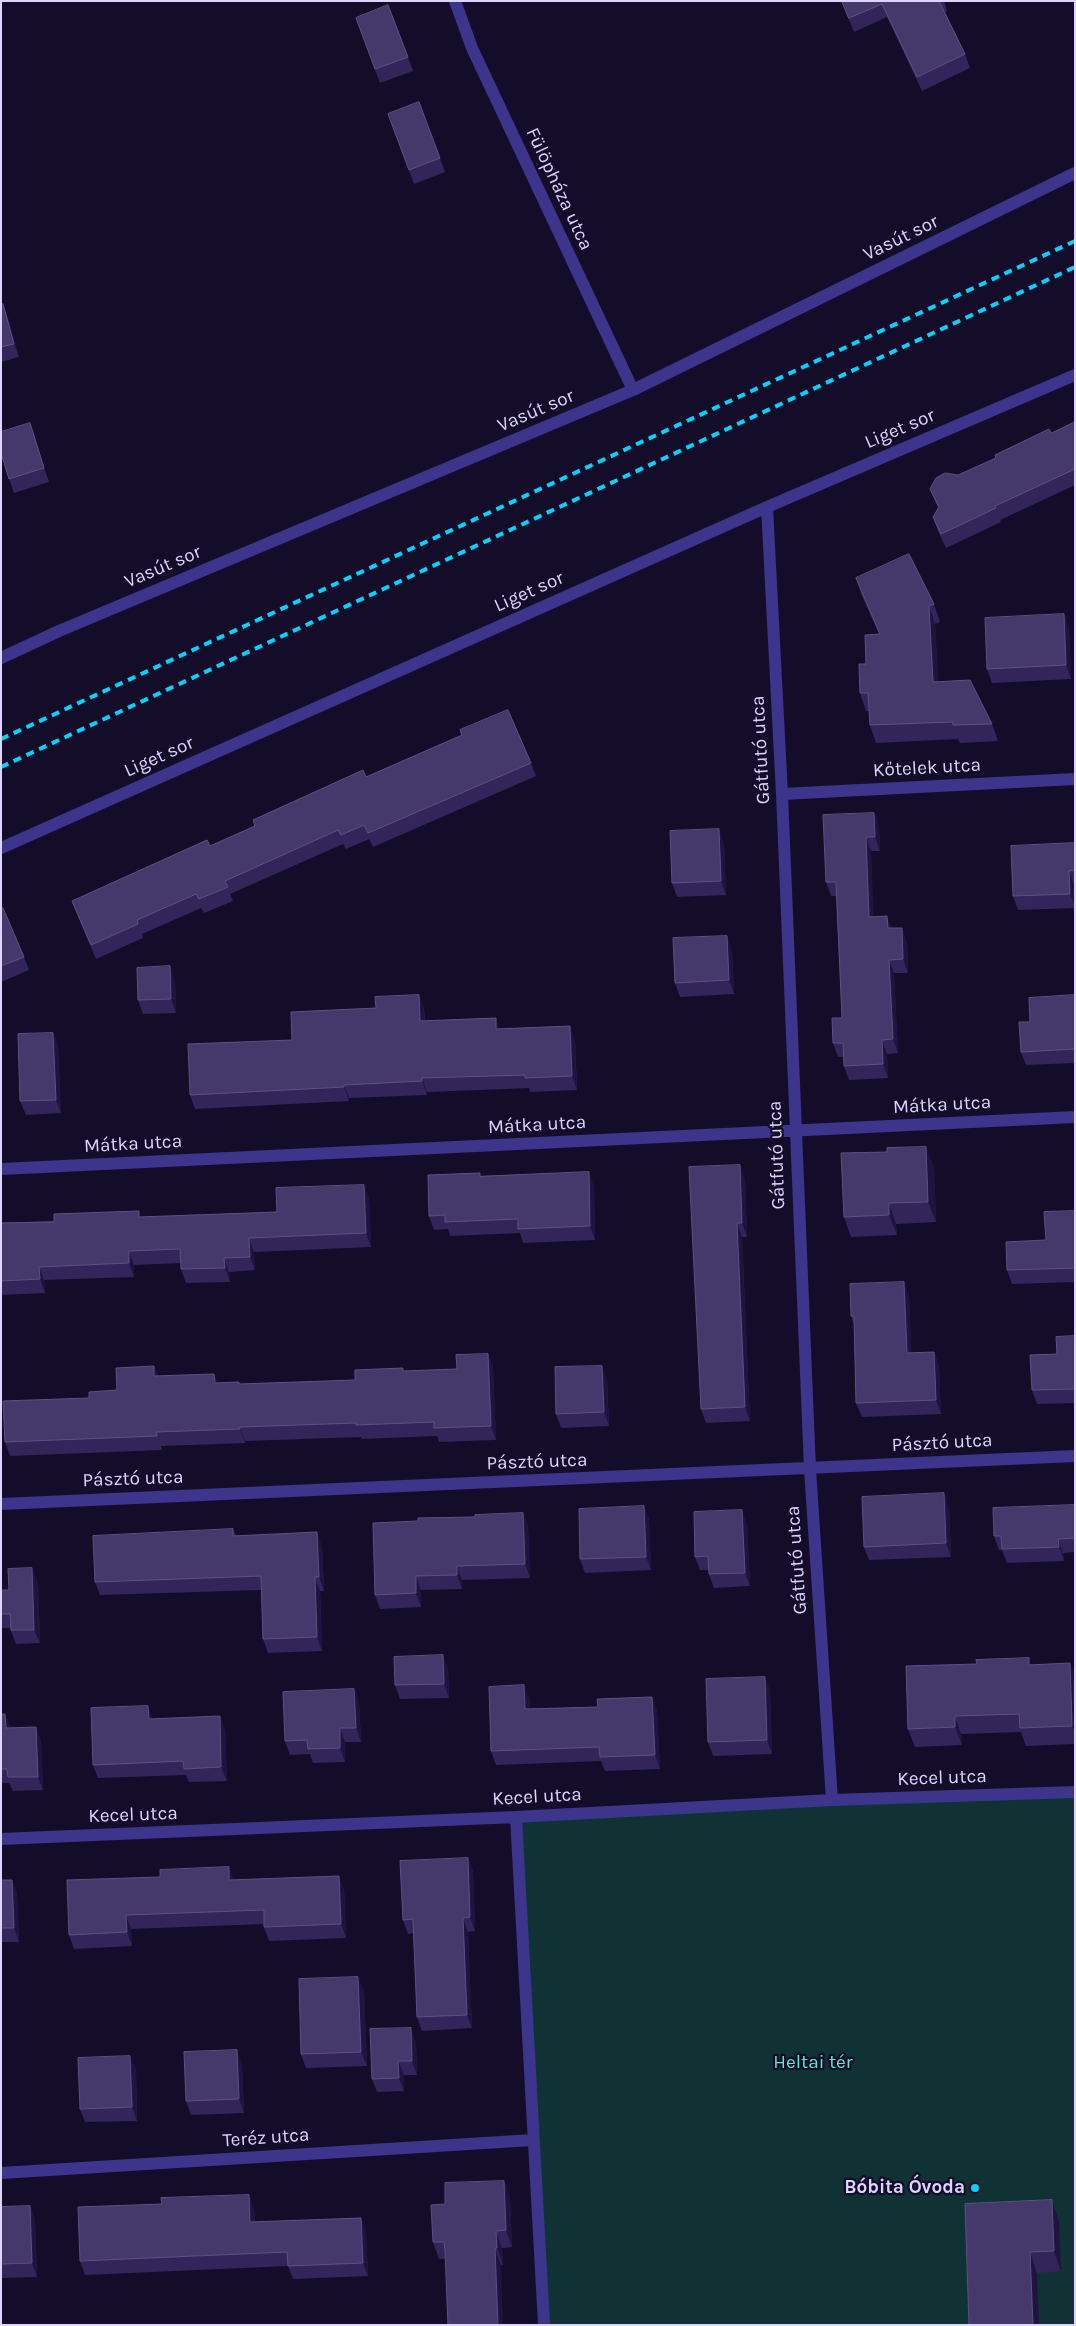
<!DOCTYPE html>
<html>
<head>
<meta charset="utf-8">
<style>
  body { margin:0 }
  #map { position:relative; width:1076px; height:2326px; overflow:hidden; background:#140d29; font-family:Karla,sans-serif }
  canvas { display:block }
  .frame { position:absolute; inset:0; border:2px solid #ddd5ff; pointer-events:none }
</style>
</head>
<body>
<div id="map">
<canvas width="1076" height="2326"></canvas>
<div class="frame"></div>
</div>
<script>
const ctx = document.querySelector('canvas').getContext('2d');
ctx.lineJoin = 'round';
function paint(path, color) {
  ctx.fillStyle = color;
  ctx.fill(path, 'evenodd');
}
function stroke(path, color, width, dash) {
  ctx.strokeStyle = color;
  ctx.lineWidth = width;
  ctx.lineCap = dash ? 'butt' : 'round';
  ctx.setLineDash(dash || []);
  ctx.stroke(path);
}
function write(font, color, halo, rows, align = 'center') {
  ctx.font = font + ' Karla,sans-serif';
  ctx.lineWidth = 4.5;
  ctx.setLineDash([]);
  ctx.textBaseline = 'middle';
  ctx.strokeStyle = halo;
  ctx.fillStyle = color;
  for (const [text, x, y, turn = 0] of rows) {
    ctx.save();
    ctx.translate(x, y);
    ctx.rotate((+turn || 0) * Math.PI / 180);
    ctx.textAlign = isNaN(turn) ? turn : align;
    if (halo) ctx.strokeText(text, 0, 0);
    ctx.fillText(text, 0, 0);
    ctx.restore();
  }
}
paint(new Path2D(`
  M1075,1792v533h-531l-28,-508z`), '#103234');
stroke(new Path2D(`
  M455,1l17,47 161,342
  M767,507l15,287 28,675 22,331
  M1,658l58,-27 574,-241 442,-217
  M782,794l293,-15
  M1,848l766,-341 308,-132
  M1,1169l1074,-52
  M1,1504l1074,-48
  M516,1817l28,508
  M1,1839l515,-22 316,-17 243,-8
  M1,2173l532,-33`), '#3d348c', 12);
stroke(new Path2D(`
  M1,739l1074,-498
  M1,767l1074,-500`), '#01d5ff', 4, [8, 6]);
paint(new Path2D(`
  M841,1h103l3,10 -2,1 20,42 5,14 -48,23 -35,-74 -33,15z
  M356,18l52,39 5,14 -33,12z
  M419,102l26,70 -31,12 -26,-70z
  M3,304l5,14 11,39 -18,5v-57z
  M1075,422v63l-75,35 1,2 -55,26 -8,-17 -5,-14 5,-9 -8,-19z
  M30,423l19,59 -35,11 -5,-14z
  M856,578l78,26 6,18 -5,2 3,58 54,42 6,17 -38,2 -2,-4 -82,4 -6,-18 -1,-14h-3l-6,-18 6,-29 13,-30 -17,-38z
  M1064,614l5,14 2,51 -79,4 -5,-14z
  M531,763l5,13 -163,71 -4,-8 -23,10 -3,-5 -113,50 3,7 -29,12 -3,-5 -59,26 1,4 -47,21 -19,-45 -5,-13 138,-55 45,-20 -2,-6 113,-43z
  M874,813l5,14 1,24h-9l2,65 19,12 15,14 1,31h-14l4,80 -11,1 1,24 -39,2 -5,-14v-9h-6l-5,-14 9,-25 -6,-122h-5l-5,-14z
  M724,843l2,52 -49,2 -5,-14z
  M1075,843v65l-57,2 -5,-14z
  M1,909l23,48 5,13 -28,12z
  M732,950l2,44 -54,3 -5,-14z
  M175,980l1,33 -33,1 -5,-14z
  M419,995l5,14 1,12 75,8 75,11 2,50 -47,2 -1,-4 -102,4v3l-78,3v3l-154,8 -5,-14 102,-55 84,-32z
  M1075,995v68l-49,2 -5,-13 9,-30z
  M53,1033l5,13 3,67 -35,2 -6,-14z
  M887,1152l47,15 2,55 -40,2 1,11 -46,2 -7,-20z
  M481,1176l113,10 1,54 -72,3 -3,-10 -70,3 -2,-7 -14,1 -5,-14z
  M745,1179l2,58h-5l8,184 -44,2 -5,-14z
  M364,1185l5,14 2,48 -117,5 1,18 -26,2 1,10 -44,1 -5,-14v-6l-47,2v12l-90,3 1,13 -44,2v-72l140,-6 136,-5z
  M1075,1211v71l-63,2 -5,-14 39,-30z
  M909,1296l2,57 23,-1 5,14 2,48 -79,3 -6,-14 -2,-78 -3,-9z
  M1075,1336v67l-38,1 -5,-14 25,-36z
  M488,1354l5,14 3,72 -57,2 -2,-6 -75,3 -1,-2 -116,4v2l-84,3 1,4 -152,6 -5,-14 84,-44 28,-8 37,-24 4,10 60,7 21,-1 1,2 115,-4 49,-9 53,-2z
  M607,1379l2,47 -48,2 -5,-14z
  M1075,1505v47l-12,1 1,8 -57,2 -5,-13h-3l-5,-14z
  M644,1506l5,14 2,50 -66,3 -5,-14z
  M949,1507l2,50 -82,3 -5,-13z
  M523,1513l5,14 2,51 -68,2v9l-41,1v17l-41,2 -5,-14 43,-74z
  M747,1524l3,62 -36,2 -5,-14v-4h-9l-5,-13z
  M233,1529l3,7 86,10 2,45h-4l2,60 -54,2 -5,-14 -2,-49 -161,5 -5,-13z
  M38,1582l2,61 -24,1 -5,-14 -1,-2h-9v-38h8z
  M1031,1665l44,11v68l-49,2 -5,-14 -60,2 1,11 -47,2 -7,-18z
  M448,1669l1,29 -49,1 -5,-14z
  M354,1689l5,14 2,39h-16v20l-32,1 -3,-9 -20,1 -5,-14z
  M770,1690l2,64 -59,2 -5,-14z
  M652,1697l5,14 3,58 -55,2 -4,-10 -105,4 -5,-14 39,-52v10l68,-2z
  M1,1714l10,14 25,-1 5,14 2,49 -30,1 -4,-8h-8z
  M153,1719l72,11 2,51 -38,1 -3,-7 -88,3 -5,-13z
  M468,1858l5,14 2,59 -7,1 4,96 -50,3 -5,-14 -4,-84 -5,1 -5,-14z
  M229,1867l4,13 111,9 2,49 -77,3 -5,-14v-3l-133,5 1,17 -58,3 -5,-14 91,-58z
  M1,1880h11l5,14 2,48h-18z
  M364,1991l3,75 -61,2 -5,-14z
  M416,2042l1,33h-13v16l-27,1 -5,-13z
  M242,2064l2,49 -53,2 -5,-14z
  M136,2070l1,51 -52,1 -5,-13z
  M504,2181l6,17 2,49 -10,1 1,17 -57,-6h-7l-6,-17 12,-38z
  M249,2195l5,14 1,13 106,-4 5,14 2,44 -75,3 -5,-13 -203,9 -5,-14 82,-57z
  M1052,2200l7,21 2,50 -24,2 2,52h-70z
  M30,2206l5,14 2,57 -36,1v-71z`), '#332559');
paint(new Path2D(`
  M3,304l5,14 11,39 -5,-13z
  M30,423l5,14 14,45 -5,-14z
  M929,606l6,18 4,75 -6,-17z
  M1064,614l5,14 2,51 -5,-14z
  M874,813l5,14 1,24 -5,-14z
  M719,829l5,14 2,52 -5,-14z
  M866,837l5,14 3,79 -5,-13z
  M1069,871l5,13 1,22 -5,-12z
  M887,916l5,14 -4,-2z
  M902,928l5,14 1,31 -5,-14z
  M727,936l5,14 2,44 -5,-14z
  M889,960l5,13 4,80 -5,-14z
  M170,966l5,14 1,33 -5,-14z
  M419,995l5,14 1,26 -5,-14z
  M496,1018l5,14 -5,-3z
  M570,1026l5,14 2,50 -5,-14z
  M53,1033l5,13 3,67 -5,-13z
  M882,1040l5,14 1,24 -5,-14z
  M422,1078l5,14v3l-5,-14z
  M344,1085l5,13v3l-5,-14z
  M926,1147l8,20 2,55 -8,-20z
  M740,1165l5,14 2,58 -5,-14z
  M589,1172l5,14 1,54 -5,-14z
  M364,1185l5,14 2,48 -5,-14z
  M889,1203l7,21 1,11 -8,-20z
  M737,1223l5,14 8,184 -5,-14z
  M249,1238l5,14 1,18 -5,-13z
  M129,1251l5,14v12l-5,-14z
  M224,1258l5,14 1,10 -5,-14z
  M39,1267l5,13 1,13 -5,-14z
  M904,1282l5,14 3,71 -5,-14z
  M934,1352l5,14 2,48 -5,-14z
  M488,1354l5,14 3,72 -5,-14z
  M154,1366l5,14 -5,-4z
  M602,1366l5,13 2,47 -5,-14z
  M214,1374l6,14 -5,-5z
  M240,1427l5,14v2l-5,-14z
  M944,1493l5,14 2,50 -5,-14z
  M644,1506l5,14 2,50 -5,-13z
  M742,1510l5,14 3,62 -5,-13z
  M523,1513l5,14 2,51 -5,-14z
  M317,1532l5,14 2,45 -5,-14z
  M1058,1539l5,14 1,8 -5,-14z
  M457,1566l5,14v9l-5,-14z
  M32,1568l6,14 2,61 -6,-13z
  M416,1576l5,14v17l-5,-14z
  M315,1577l5,14 2,60 -5,-14z
  M443,1655l5,14 1,29 -5,-14z
  M1070,1663l5,13v57l-3,-7z
  M765,1677l5,13 2,64 -5,-14z
  M524,1685l6,14v24l-5,-14z
  M354,1689l5,14 2,39 -5,-14z
  M652,1697l5,14 3,58 -5,-14z
  M148,1706l5,14 -4,-1z
  M5,1714l6,13v15l-5,-14z
  M220,1716l5,14 2,51 -6,-14z
  M955,1716l6,18 1,11 -7,-18z
  M36,1727l5,14 2,49 -5,-13z
  M340,1728l5,14v20l-5,-14z
  M468,1858l5,14 2,59 -5,-14z
  M229,1867l5,14 -5,-1z
  M339,1876l5,13 2,49 -5,-14z
  M12,1880l5,14 2,48 -5,-14z
  M126,1915l5,14 1,17 -5,-14z
  M463,1918l5,14 4,96 -5,-13z
  M358,1977l6,14 3,75 -6,-14z
  M411,2028l5,14 1,33 -5,-14z
  M237,2050l5,14 2,49 -5,-14z
  M130,2056l6,14 1,51 -5,-14z
  M398,2061l6,14v16l-5,-13z
  M504,2181l6,17 2,49 -6,-17z
  M249,2195l5,14 1,27 -5,-14z
  M1052,2200l7,21 2,50 -7,-20z
  M30,2206l5,14 2,57 -5,-14z
  M361,2218l5,14 2,44 -5,-13z
  M496,2231l6,17 1,17 -6,-17z
  M495,2248l6,17 2,60h-5z
  M1030,2252l7,21 2,52h-6z`), '#1f143e');
const building = new Path2D(`
  M842,1h97l26,53 -48,23 -35,-73 -33,14z
  M388,5l20,52 -33,12 -19,-51z
  M419,102l21,56 -31,12 -21,-56z
  M3,304l11,40 -13,3v-42z
  M1075,422v47l-80,37 1,2 -55,26 -8,-17 6,-10 -9,-18 6,-11 9,-5 13,2 38,-17 -1,-3 54,-26 2,4z
  M30,423l14,45 -35,11 -8,-26v-21z
  M909,554l25,50 -5,2 4,76 37,-2 22,44 -39,1v-3l-83,3 -2,-32h-8l-1,-29h7l-1,-29 15,-1 -24,-56z
  M1064,614l2,51 -79,4 -2,-51z
  M508,710l23,53 -163,70 -4,-8 -23,10 -3,-5 -113,51 3,6 -29,12 -3,-5 -59,26 1,4 -47,21 -19,-44 135,-61 3,6 45,-20 -2,-6 110,-50 3,7 96,-42 -2,-5z
  M874,813l1,24h-9l3,80 18,-1 1,12h14l1,31 -14,1 4,79 -11,1 1,24 -39,2 -1,-23h-10l-1,-25h10l-1,-23 -5,-113h-10l-3,-67z
  M719,829l2,52 -49,2 -2,-52z
  M1075,843v27l-6,1 1,23 -57,2 -2,-50z
  M3,908l21,49 -23,9v-57z
  M727,936l2,44 -54,3 -2,-45z
  M170,966l1,33 -33,1 -1,-32z
  M419,995l1,26 76,-3v11l74,-3 2,50 -47,2v-3l-103,3v3l-78,4v2l-154,8 -2,-51 104,-4 -1,-28 85,-4 -1,-11z
  M1075,995v54l-54,3 -2,-30h11l-1,-24z
  M53,1033l3,67 -36,1 -2,-67z
  M926,1147l2,55 -39,1v12l-45,2 -3,-64 46,-1v-4z
  M740,1165l2,58h-5l8,184 -44,2 -12,-242z
  M589,1172l1,54 -72,3v-10l-73,3v-7l-16,1 -1,-41 52,-2v3z
  M364,1185l2,48 -117,5 1,19 -26,1 1,10 -44,1 -1,-20 -51,2v12l-90,4 1,12 -39,2v-58l53,-1v-8l85,-3v6l138,-5 -1,-24z
  M1075,1211v57l-68,2 -1,-28 40,-2 -2,-28z
  M904,1282l3,71 27,-1 2,48 -80,3 -2,-87h-3l-1,-32z
  M1075,1336v53l-43,1 -2,-35 27,-1 -1,-17z
  M488,1354l3,72 -57,2v-6l-78,3v-2l-116,4v2l-84,3 1,4 -152,6 -2,-41 86,-3v-6l28,-2 -1,-22 38,-2v10l60,-2 1,9 24,-1v2l116,-4v-10l48,-2v3l54,-2 -1,-14z
  M602,1366l2,46 -48,2 -1,-47z
  M944,1493l2,50 -82,4 -2,-50z
  M1075,1505v33l-17,1 1,8 -57,2 -1,-13h-7l-1,-28z
  M644,1506l2,51 -66,2 -1,-50z
  M742,1510l3,63 -36,1 -1,-18 -13,1 -1,-45z
  M523,1513l2,51 -68,2v9l-41,1v17l-41,2 -2,-72 45,-2v-3l57,-1v-2z
  M233,1529v7l84,-4 2,45h-4l2,60 -54,2 -2,-63 -166,6 -2,-46z
  M32,1568l2,62h-23l-1,-16h-9v-24h8l-1,-21z
  M443,1655l1,29 -49,1 -1,-28z
  M1029,1658v7l41,-2 2,63 -52,2 -1,-14 -64,2v11l-47,2 -2,-63 71,-2 -1,-4z
  M765,1677l2,63 -59,2 -2,-63z
  M524,1685l1,24 73,-2 -1,-8 55,-2 3,58 -55,2 -1,-10 -108,4 -2,-64z
  M354,1689l2,39h-16v20l-32,1 -1,-9 -22,1 -2,-49z
  M148,1706l1,13 71,-3 1,51 -37,2 -1,-8 -90,4 -2,-57z
  M1,1714h4l1,14 30,-1 2,50h-30l-1,-8h-6z
  M468,1858l2,59 -7,1 4,97 -50,2 -4,-98 -10,1 -3,-59z
  M229,1867v13l110,-4 2,48 -77,3v-17l-138,5 1,17 -58,3 -2,-55 93,-3v-7z
  M1,1880h11l2,48h-13z
  M358,1977l3,75 -60,2 -2,-75z
  M411,2028l1,33h-14l1,17 -27,1 -2,-50z
  M237,2050l2,49 -53,2 -2,-49z
  M130,2056l2,51 -52,2 -2,-51z
  M504,2181l2,49 -10,1 1,17h-2l3,77h-50l-3,-74 -1,-9h-11l-2,-37 14,-1v-21z
  M249,2195l1,27 111,-4 2,45 -75,3 -1,-14 -207,9 -2,-54 84,-3 -1,-6z
  M1052,2200l2,51 -24,1 3,73h-64l-4,-121z
  M30,2206l2,57 -31,1v-57z`);
paint(building, '#45386a');
stroke(building, '#5d5182', 1);
for (const [x, y, r, color] of [
  [975,2188,5,"#01d5ff"]
]) {
  const dot = new Path2D();
  dot.arc(x, y, r, 0, 2 * Math.PI);
  ctx.fillStyle = color;
  ctx.fill(dot);
  stroke(dot, '#140d29', 2);
}
write('19px', '#ddd5ff', '#140d29', [
  ["Fülöpháza utca",559,189,65],
  ["Vasút sor",901,238,-26],
  ["Vasút sor",536,411,-23],
  ["Liget sor",900,429,-23],
  ["Vasút sor",163,567,-23],
  ["Liget sor",529,592,-24],
  ["Gátfutó utca",761,750,-93],
  ["Liget sor",159,757,-24],
  ["Kőtelek utca",927,768,-3],
  ["Mátka utca",942,1105,-3],
  ["Mátka utca",537,1125,-3],
  ["Mátka utca",133,1144,-3],
  ["Gátfutó utca",777,1155,-92],
  ["Pásztó utca",942,1443,-3],
  ["Pásztó utca",537,1462,-2],
  ["Pásztó utca",133,1479,-2],
  ["Gátfutó utca",797,1560,-94],
  ["Kecel utca",942,1778,-2],
  ["Kecel utca",537,1797,-3],
  ["Kecel utca",133,1815,-2],
  ["Teréz utca",266,2138,-4]
]);
write('19px', '#55ebcf', '#140d29', [
  ["Heltai tér",813,2063]
]);
write('bold 19px', '#ddd5ff', '#140d29', [
  ["Bóbita Óvoda",965,2188]
], 'right');
</script>
</body>
</html>
